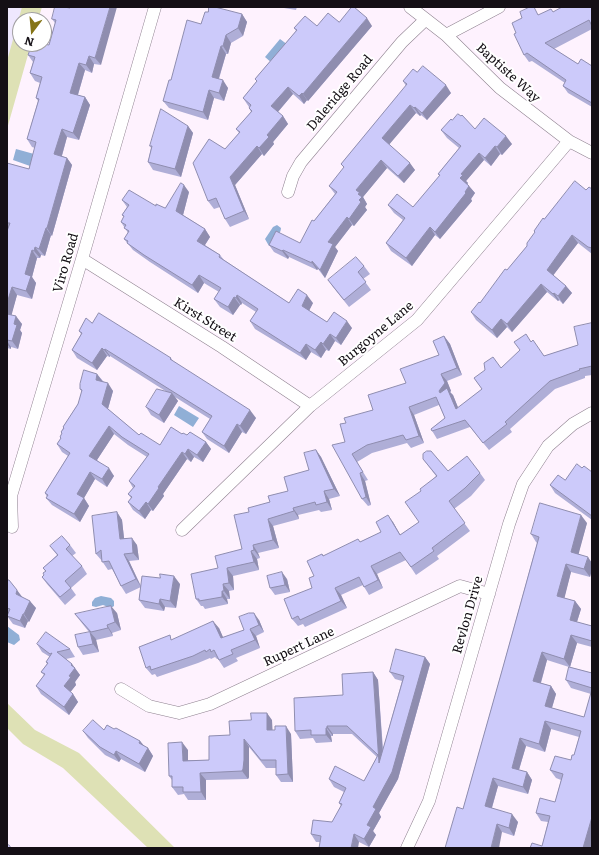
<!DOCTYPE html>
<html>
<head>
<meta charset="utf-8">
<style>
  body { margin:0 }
  #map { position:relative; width:599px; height:855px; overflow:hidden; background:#fef2fe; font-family:Literata,serif }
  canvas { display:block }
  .frame { position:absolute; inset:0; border:8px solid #140f15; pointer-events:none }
  .north { position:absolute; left:12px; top:12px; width:40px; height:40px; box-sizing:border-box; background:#fff; border:1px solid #a19fa1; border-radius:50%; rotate:196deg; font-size:11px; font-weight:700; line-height:16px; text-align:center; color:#140f15 }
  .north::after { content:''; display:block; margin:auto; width:14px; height:18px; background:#857416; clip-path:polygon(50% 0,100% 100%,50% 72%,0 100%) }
</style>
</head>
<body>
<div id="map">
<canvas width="599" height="855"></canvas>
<div class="frame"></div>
<div class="north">N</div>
</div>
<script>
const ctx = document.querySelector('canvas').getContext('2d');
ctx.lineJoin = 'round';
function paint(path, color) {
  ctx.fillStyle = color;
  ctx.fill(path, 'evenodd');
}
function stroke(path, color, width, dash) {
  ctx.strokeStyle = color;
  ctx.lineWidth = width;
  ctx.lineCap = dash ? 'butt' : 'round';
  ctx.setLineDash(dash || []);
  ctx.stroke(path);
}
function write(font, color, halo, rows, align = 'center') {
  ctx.font = font + ' Literata,serif';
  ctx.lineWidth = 4;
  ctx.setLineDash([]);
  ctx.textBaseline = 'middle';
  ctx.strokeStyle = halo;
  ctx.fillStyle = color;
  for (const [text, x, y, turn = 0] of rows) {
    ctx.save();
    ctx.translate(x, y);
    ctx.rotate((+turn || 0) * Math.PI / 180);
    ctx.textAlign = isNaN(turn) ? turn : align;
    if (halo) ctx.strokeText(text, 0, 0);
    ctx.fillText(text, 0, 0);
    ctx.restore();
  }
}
paint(new Path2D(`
  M7,7h17l-17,60z`), '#efe8fe');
paint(new Path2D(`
  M22,7h20l-4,13h-18v24h11l-24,85v-68z
  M7,703l28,27 44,23 96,95h-27l-85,-80 -40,-24 -16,-16z`), '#dee1b5');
paint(new Path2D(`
  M280,39l8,6 -15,19 -8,-7z
  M16,149l18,5 -4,12 -17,-6z
  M277,225l4,3c0,5 -7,16 -12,18l-4,-7 8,-12z
  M179,406l20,12 -6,9 -19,-12z
  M101,596l10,2 3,3v5l-3,2 -8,-3 -7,2 -4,-1v-4l3,-4z
  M7,626l12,9 1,5 -6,5 -7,-3z`), '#90afd6');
const minor = new Path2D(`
  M410,7l36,28 54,53 69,53 23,12
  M446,35l53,-28
  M288,192l5,-16 8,-14 101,-120 23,-22
  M82,259l140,88 88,59
  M12,527l-1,-31 71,-237 73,-252
  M182,530l128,-124 107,-86 152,-179
  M121,689l28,17 30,7 31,-9 250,-118 29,8
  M407,848l22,-47 80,-277 14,-40 25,-38 25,-22 19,-11`);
stroke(minor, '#8e818f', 13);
stroke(minor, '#fff', 12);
paint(new Path2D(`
  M64,7l37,58 -7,-1 -2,9 -7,-3 -7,25 7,2 5,8 -11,35 -12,-3 -5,19 5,2 5,7 -20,71 -1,-1 -6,21 -4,-1 -1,3h-3l-5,19 4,6 -4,16 -15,-4 -6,20 11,9 -2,6 2,3 -4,16 -7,-2v2l-4,-1v-117l1,-2h-1v-66l22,6 6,-21 -3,-1 -5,-8 11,-38 -2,-3 4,-15 -5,-2 -5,-8 3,-11 -5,-7 21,-10 6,-22 -3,-4z
  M278,7h19l-1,3z
  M592,7v22l-38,20 24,15 14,2v41l-24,-14 -5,-7 2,-3 -33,-22 -3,1 -5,-7 -8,-22 37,-21z
  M208,12l34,2 5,8 -4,14 -12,7 -3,11h-2l-7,25 9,9 -4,13 -10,-3 -6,22 -39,-12 -6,-7 8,-21z
  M339,22l33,4 -64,75 -1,-1 -3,4 -11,-10 -15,18 5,4 5,8 -15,18 1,2 -10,12 -2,-2 -27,31 14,34 -19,8 -5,-8 -5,-12 -6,2 -6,-8 17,-52 14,-16 -3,-4 15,-17 -2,-4v-1l-6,-9 14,-17 -2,-2 41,-48 -2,-3 23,-2z
  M417,72l34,21 -24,27 -6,-5 -1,1 -4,-3 -27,31 26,26 -11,13 -17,-15 -24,29 4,7 -2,3 2,3 -13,16 -2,-1 -17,22 3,4 -13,27 -7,-9 -1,1 -28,-13 -1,2 -14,-7 -5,-7 31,-2 14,-22 21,-27 -6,-8 15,-18 -3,-4 65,-78 -3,-5z
  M452,120l23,9 37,15 -10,11 -2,-1 -9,12 -7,-6 -18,21 2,2 -1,1 2,2 6,7 -4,6 1,2 -32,38 -5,-4 -23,31 -21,-15 -5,-8 17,-23 -9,-7 -6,-8 25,2 27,-31 -2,-2 21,-26 -12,-10 -6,-8z
  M188,126l5,7 -12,44 -28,-7 -5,-8 3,-14 -1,-2z
  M592,189v65l-14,-11 -25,32 13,11 6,7 -9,11 -4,-4 -1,1 -11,-9 -35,40 -5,-5 -10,11 -21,-18 -5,-8 9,-9 47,-57 8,-13 -1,-2 10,-12 42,-29z
  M189,192l-6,23 22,14 5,8 -5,8 15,10 4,5 65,43h24l-4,7 18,12 25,6 -11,17 -6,-4 -6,10 -3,-1 -5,8 -10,-6 -5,8 -51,-31 -5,-8 6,-9 -14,-9 -1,2h-1l-7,10 -13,-8 -6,-8 5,-7 -15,-9 -6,10 -48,-31 -17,-12 -9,-11 4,-6 -7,-11 3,-5 -2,-2 5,-8 -5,-7 43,8z
  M364,266l6,8 -7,5 8,11 -22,17 -16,-20 -5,-7z
  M92,323l79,35 2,3 83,57 -10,16 -4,-2 -13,21 -22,-14 -5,-7 8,-13 -35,-22 3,4 -14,22 -13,-8 -5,-8 21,-15 -57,-36v1l-3,-1 -10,14 -20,-12 -5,-8 9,-16 -2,-3z
  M592,323v52l-7,1v2l-30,11 -45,40 2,3 -23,18 -19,-23 -33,12 -6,-10 14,-11 -6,-13 -25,10 10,28 -13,5 -4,-5 -35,10 -15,9 11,18 -3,1 6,24 -3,1 -6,-7 -17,-57 1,-19 27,-13 33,-27 33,-28 5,-19 6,8 12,31 -15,6 4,10 -1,1 3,3 5,13 24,-19 -8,-11 27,-10 30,-26 13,14 34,-11z
  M97,374l6,7 10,10 -5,18 31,26 21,10 22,-11 24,8 5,7 -8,13 -9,-5 -3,5 -4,-3 -24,35 1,2 -11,15 -2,-1 -6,9 -12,-9 -5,-8 3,-4 -3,-4 5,-6 -4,-7 18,-24 -19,-12 -14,-11 -17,26 17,16 -7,11 -12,-8 -11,19 5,8 -9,16 -28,-17 -6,-7 1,-1 -2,-4 23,-37 -6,-4 -5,-8 4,-6 -1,-1 2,-3 -1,-2 2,-4v-1l15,-23 4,-12 -2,-3z
  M316,450l5,7 19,39 -11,3 3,11 -11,2 -2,-2 -21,5 1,4 -26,7 6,22 -21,5 2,5 -3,1 2,11 -26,6 1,14 -5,1 1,8h-3l1,5 -23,5 -2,-3h-2l-5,-7 22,-31 24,-19 7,-37 21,-10 18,-11 21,-21z
  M423,459l25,12 32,2 5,7 -14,16 -17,13 16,22 -33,25 2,3 -23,16 -10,-15 -29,14 6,14 -14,7 -6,-10 -22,10 6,13 -42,19 -2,-3 -5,2 -6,-7 20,-31 2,-12 8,-22 2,2 36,-14 21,-10 12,-10 7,13 19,-13 2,-31 15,-15z
  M582,468l10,4v48l-37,-27 -5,-8 15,-5z
  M117,512l5,8 2,18 13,7 2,15 -10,1 12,25 39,-2 -4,24 -11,-1 -1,4 -19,-3 -6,-8 2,-13 -15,7 -5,-8 -9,-17 -4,1 -6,-9 -6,-7z
  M587,523l-9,31 14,9v6l-2,8 -19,-5 -7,26 11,3 6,8 -4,13 15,4v21l-15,-4 -7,24 22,6v172l-1,3h-61l12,-2 6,-24 -7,-1 -5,-8 19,-11 6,-22 -5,-2 -6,-8 21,-10 3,-5 5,-18 -28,-8 -6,23 -19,-6 -7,24 8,2 5,8 -4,14 -30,-8 -6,22 26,14 -4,14 -12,-4 -39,-23 40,-142 34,-124 -1,-1 -5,-8zM547,660l22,7 -3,13 5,8 20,6 -7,23 -32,-9 4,-14 -5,-8 -10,-3z
  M70,545l6,8 -4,3 10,10 5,8 -16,14 5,7 -11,10 -18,-21 -5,-7 2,-2 1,-4 -2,-3 14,-13 -7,-9z
  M287,579l3,13 -15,3 -5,-7z
  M7,580l15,17 14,11 -7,14 -1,-1 -3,7 -12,-4 -6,-8 1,-2h-1z
  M117,613l4,17 -9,3 1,3 -17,4 -1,-2 4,14 -16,3 -5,-8 11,-15 -8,-10 -6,-8z
  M259,620l5,12 -8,4 4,12 -24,10 2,3 -14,7 -6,-9h-1l-2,-2 -4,2 -1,-1 -12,5 -41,14 -2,-3 -3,1 -6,-7 27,-28 46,-12 4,10 21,-8z
  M37,644l33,5 5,8 -9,2 6,5 8,11 -5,7 1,3 -6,7 3,2 5,8 -9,13 -28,-21 -5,-8 8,-11 -3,-3 6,-8 -1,-2 4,-5 -8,-5z
  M425,657l5,7 -32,115 -19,34 2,4 -8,14 3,4 -7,12 -10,-5h-43l-5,-8 21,-12 9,-16 -2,-3 5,-11 -10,-5 -5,-8 35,2 13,-24 -25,-23h-19v2h-2l1,6 -16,1 -3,-5 -13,1 -5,-8 78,-59 5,8 5,69 19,-68 -7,-2 -5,-7z
  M272,720v10l19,4 2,48h-12l-5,-7v-7h-10l-17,-21v30l-1,2 -42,1v20h-18l-4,-6 -6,1 -6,-8v-7l-3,-4 19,-26v10h21l21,-25z
  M114,729l26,12 4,5 4,2 5,8 -8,16 -24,-13 -2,3 -14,-7 -17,-17 -5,-7 21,-1z`), '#afaed7');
paint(new Path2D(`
  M110,7h7l-16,58 -6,-7z
  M242,14l5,8 -4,14 -5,-8z
  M367,18l5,8 -64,75 -5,-7z
  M226,35l5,8 -3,11 -5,-8z
  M221,46l5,8 -9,30 -5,-7z
  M89,56l5,8 -2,9 -6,-8z
  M79,63l6,7 -9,31 -6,-8z
  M223,80l5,8 -4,13 -5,-8z
  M446,85l5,8 -24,27 -5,-7z
  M288,87l5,7 -17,20 -5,-8z
  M209,90l5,8 -6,22 -5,-8z
  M302,93l5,7 -3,4 -5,-8z
  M85,97l5,8 -11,35 -6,-7z
  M410,105l6,8 -28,33 -6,-8z
  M415,107l6,8 -1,1 -6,-8z
  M283,116l5,8 -15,18 1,2 -10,12 -5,-8 8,-13z
  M188,126l5,7 -12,44 -6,-8z
  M62,129l5,8 -7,25 -6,-8z
  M506,136l6,8 -10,11 -5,-8z
  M257,146l5,8 -27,31 14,34 -5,-8 -14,-34z
  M495,146l5,8 -9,12 -6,-8z
  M479,153l5,7 -18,21 2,2 -2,3 -6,-8 1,-4z
  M67,158l5,7 -20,71 -5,-8z
  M381,160l6,8 -24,29 4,7 -2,3 2,3 -13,16 -5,-7 10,-19 -1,-6 -2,-4z
  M410,163l5,7 -11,13 -6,-7z
  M184,185l5,7 -7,27 -6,-8z
  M469,186l6,7 -4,6 1,2 -32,38 -5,-7 30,-40z
  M347,217l5,8 -17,22 3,4 -13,27 -5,-8 8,-28z
  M430,227l5,8 -23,31 -6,-8z
  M46,228l5,7 -6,21 -6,-7z
  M205,229l5,8 -7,11 -6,-7z
  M572,235l6,8 -26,34 -5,-7z
  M35,247l6,8 -1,3 -6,-7z
  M32,250l5,8 -5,19 4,6 -4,16 -6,-8 -1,-17z
  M283,250l6,7 -1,2 -6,-8z
  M312,261l6,8 -1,1 -5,-7z
  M199,275l5,8 -6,10 -6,-8z
  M541,284l6,8 -35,40 -5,-8z
  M566,286l6,7 -9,11 -5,-8z
  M12,287l5,8 -7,26 -3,-4v-14z
  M554,293l5,7 -1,1 -5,-7z
  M237,295l5,8 -1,2 -5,-7z
  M307,295l6,8 -5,10 -6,-7z
  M234,297l6,8 -7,10 -5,-8z
  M16,316l6,8 -2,6 2,3 -4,16 -6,-8 2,-17z
  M501,319l6,8 -10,11 -5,-8z
  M347,321l5,7 -11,17 -5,-7z
  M330,334l5,7 -6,10 -6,-7z
  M444,336l6,8 12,31 -5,-7z
  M7,341l4,6v2l-4,-5z
  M321,342l5,8 -5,8 -6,-8z
  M306,344l5,8 -5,8 -6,-7z
  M102,348l5,8 -10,14 -5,-7z
  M105,349l5,7v1l-6,-7z
  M97,374l6,8 -7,-2z
  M441,374l6,7 4,10 -1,1 3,3 9,22 -6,-8 -12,-11 -5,-7z
  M108,383l5,8 -6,21 -5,-8z
  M172,393l6,8 -14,22 -5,-8z
  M409,407l5,8 10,28 -5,-7z
  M250,410l6,8 -10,16 -6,-8z
  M237,424l5,8 -13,21 -5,-7z
  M109,426l5,8 -19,29 -6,-7z
  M206,442l5,7 -8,13 -6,-7z
  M188,449l6,8 -3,5 -6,-8z
  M316,450l5,7 19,39 -6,-7z
  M182,452l5,7 -24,35 1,2 -11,15 -5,-7 10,-17z
  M109,468l5,8 -7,11 -5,-8z
  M90,472l5,7 -11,19 5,8 -9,16 -6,-8 3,-20z
  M360,473l5,8 6,24 -5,-8z
  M324,491l5,8 3,11 -5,-8z
  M146,502l5,8 -6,9 -6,-8z
  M293,508l5,7 1,4 -5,-8z
  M117,512l5,8 3,27 -5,-8z
  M388,515l5,7 12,21 -5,-8z
  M581,515l6,8 -10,37 -6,-8z
  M268,519l5,7 6,22 -6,-8z
  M132,538l5,7 2,15 -6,-7z
  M253,545l5,8 2,5 -6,-8z
  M251,551l6,8 2,11 -5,-8z
  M124,554l5,7 12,26 -5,-8z
  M588,557l4,6v6l-2,8 -6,-8z
  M566,564l5,8 -8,32 -6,-8z
  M371,566l6,8 6,14 -5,-8z
  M227,568l6,8 1,14 -5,-7z
  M282,572l5,7 3,13 -5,-7z
  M174,576l6,8 -4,24 -6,-7z
  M223,584l6,7 1,8 -6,-8z
  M335,588l6,7 6,13 -6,-7z
  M17,590l6,8 -7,-4z
  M222,591l5,8 1,5 -6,-7z
  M160,599l5,8 -1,4 -5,-7z
  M30,601l6,7 -7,14 -5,-8z
  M575,601l6,8 -6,19 -5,-8z
  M111,606l6,7 4,17 -6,-8z
  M254,613l5,7 5,12 -5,-7z
  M23,614l5,7 -3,7 -5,-7z
  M213,621l6,7 8,18 -6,-8z
  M107,625l5,8 1,3 -5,-8z
  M250,629l6,7 4,12 -5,-8z
  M90,632l6,7 3,13 -6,-8z
  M571,635l6,8 -7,24 -6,-8z
  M542,652l5,8 -8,29 -6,-8z
  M425,657l5,7 -32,115 -19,34 2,4 -8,14 3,4 -7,12 -5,-8 3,-14z
  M72,664l8,11 -5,7 1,3 -7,9 -5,-8 5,-10 2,-11z
  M373,672l5,8 6,91 -5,-8z
  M551,686l5,8 -6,20 -5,-8z
  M73,694l5,8 -9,13 -5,-8z
  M267,713l5,7 1,18 -6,-8z
  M545,721l6,8 -6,23 -6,-8z
  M286,726l5,8 2,48 -5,-8z
  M327,726l6,8v2l-6,-8z
  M326,728l5,8 1,6 -6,-7z
  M520,738l6,8 -9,30 -5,-8z
  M244,739l5,8v30l-1,2 -6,-8z
  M140,741l6,7 -7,-5z
  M182,742l6,8v18l-5,-7z
  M148,748l5,8 -8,16 -6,-8z
  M116,751l5,8 -2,3 -5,-7z
  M527,772l5,8 -4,14 -5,-7z
  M200,773l6,7v20l-5,-8z
  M493,778l5,8 -8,28 -5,-8z
  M512,814l6,8 -4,14 -5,-8z
  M592,817v28l-1,3h-8z
  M497,824l5,8 -3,16h-8z
  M354,834l5,8 -1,6h-7z`), '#8f8daf');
const building = new Path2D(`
  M55,7h9l6,1v-1h40l-15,51 -6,-2 -3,9 -7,-2 -9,30 15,4 -12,36 -11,-4 -8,25 13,4 -20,70h-1l-7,21 -4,-2 -1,4 -2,-1 -7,24 6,2 -5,15 -14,-4 -5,16v-72l3,-8h-3v-60l22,6 7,-27 -9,-3 12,-40 -3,-1 6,-21 -12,-4 5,-16 -7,-2 4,-11h12l5,1 7,-25 -4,-1z
  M209,7h6l27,7 -4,14 -12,7 -3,11h-2l-9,31 11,3 -4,13 -10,-3 -6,22 -40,-11 6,-21h2l16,-60 14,4 4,-12h3z
  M352,7h2l13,11 -64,76 -1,-1 -3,3 -11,-9 -17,19 12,10 -16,19 2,2 -10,11 -2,-2 -27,31 14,34 -19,8 -9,-21 -8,3 -15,-38 16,-24 16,10 15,-17 -4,-3 16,-18 -3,-3 2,-3 -8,-7 14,-17 -2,-2 42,-49 -3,-2 11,-12 12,10 11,-13 11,9z
  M530,7h4l4,8 13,-6 2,3 9,-5h30v19l-3,-6 -44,23 33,21 3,-5 11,7v37l-29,-17 3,-6 -39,-27 -3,2 -10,-21 2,-1 -4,-10 10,-5 -2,-6z
  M423,66l23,19 -24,28 -7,-6 -1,1 -4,-3 -28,33 28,25 -12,13 -17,-16 -25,30 4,3 -2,1 4,3 -3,3 2,2 -12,17 -2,-2 -19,25 5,2 -13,26 -8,-9v2l-29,-13 -1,1 -13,-6 7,-14 24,12 12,-23 2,1 23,-29 -8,-6 15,-19 -3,-3 66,-80 -4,-3 10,-12 4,3z
  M161,109l27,17 -13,43 -27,-7 4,-16h-2z
  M458,114l3,2 1,-1 13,14 9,-11 22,18 -9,11 -2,-1 -10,12 -6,-5 -18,21 2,1 -3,3 9,8 -4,6 1,1 -31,39 -5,-5 -24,31 -20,-15 19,-25 -17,-13 9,-11 16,13 27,-32 -2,-1 23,-28 -20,-16 10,-11 1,1z
  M575,181l11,9 3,-3 3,2v59l-4,-1 -16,-12 -25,35 19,16 -8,10 -4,-3 -1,1 -12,-10 -34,40 -6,-5 -9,11 -21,-18 8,-10 1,1 25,-34 2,1 20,-24v-3l8,-11 -1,-1 9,-13 1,1z
  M181,183l3,2 -8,26 29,18 -8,12 23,14 -1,2 70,46 9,-14 9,6 -5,11 25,16 7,-10 13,9 -11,17 -6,-4 -7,10 -2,-2 -6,8 -9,-6 -6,9 -50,-32 8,-12 -21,-14 -1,3 -2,-1 -6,10 -14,-8 7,-11 -22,-13 -7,10 -48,-30 -17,-12 1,-2 -4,-2 5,-8 -5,-3 2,-3 -5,-3 3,-6 -2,-1 7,-10 -7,-5 7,-10 27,16v-2l9,4z
  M356,257l8,9 -6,6 8,10 -22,18 -16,-20z
  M99,313l72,45 -1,1 80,51 -10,16 -3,-2 -13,22 -22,-14 10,-16 -107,-67 -1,1 -2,-2 -10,15 -20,-13 10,-17 -3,-2 7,-13 6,5z
  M7,314l9,2 -2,8 3,1 -5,16 -5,-1z
  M592,323v43l-13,3 1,1 -30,11 -45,41 2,2 -24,19 -18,-23 -33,11 -1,-2 14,-11 -9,-21 -27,10 10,29 -13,4 -3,-5 -36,10 -15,9 11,18 -3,1 6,24 -4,2 -30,-54 13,-3 -5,-18 6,-1 -2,-5 29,-8 -5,-15 38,-12 -6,-14 39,-14 -6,-14 11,-5 13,32 -16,6 4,9 -6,8 1,2 7,-5 9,21 26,-20 -8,-11 11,-8 -1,-7 9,-6 8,11 19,-18 -6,-8 12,-8 5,8 2,-2 11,16 34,-11 -4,-18z
  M84,370l13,4 -1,6 12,3 -6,21 37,31 2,-2 19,12 11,-18 11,7 1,-1 4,2 3,-3 16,10 -9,13 -9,-6 -3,5 -3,-2 -24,35 1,1 -11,16 -2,-2 -7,9 -11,-9 4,-5 -4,-3 7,-8 -6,-5 20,-27 -27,-17 -13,-11 -20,30 20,12 -7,11 -12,-7 -13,22 7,4 -10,16 -28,-16 2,-3 -3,-2 25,-40 -13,-9 4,-6 -1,-1 2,-4 -1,-1 3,-4 -1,-1 15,-23 4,-14 -2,-1v-5z
  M157,389l15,4 -13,22 -13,-8z
  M316,450l18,39 -10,2 3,11 -11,3 -1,-3 -22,6 1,3 -26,8 5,21 -20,5 1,5 -3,1 3,11 -27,6 2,15 -6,1 1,7h-2v6l-23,4v-2h-3l-5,-25 27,-6 -3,-12 27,-7 -8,-34 15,-3 -1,-4 22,-6 -2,-6 20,-5 -4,-14 25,-7 -5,-17z
  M427,451h4l17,20 19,-15 13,17 -15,15 -16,13 16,22 -33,25 2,3 -23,16 -11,-15 -29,14 7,14 -14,7 -5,-10 -24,11 6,13 -41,19 -2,-4 -6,3 -8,-20 28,-11 -3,-10 5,-2 -7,-15 15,-7 1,2 35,-17 2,3 21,-10 -5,-10 12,-7 12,20 19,-13 -14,-20 16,-11 -1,-2 17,-13 -14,-17v-5z
  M577,464l5,4 2,-2 8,6v44l-42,-31 8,-10 7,5z
  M540,503l41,12 -10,37 17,5 -4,12 -18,-5 -9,32 18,5 -5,19 22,6v15l-21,-6 -7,24 -22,-7 -9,29 18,5 -6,20 39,11 8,-28v128l-9,31h-53l2,-5 10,3 8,-30 -14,-3 4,-15 15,4 8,-28 -13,-4 5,-14 16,4 1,-5h2l7,-24 -36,-10 -6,23 -19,-6 -8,30 15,4 -4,15 -30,-9 -8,28 27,8 -3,14 -12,-4 -6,24h-46l12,-41 6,2 40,-142 36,-130 -8,-3z
  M117,512l3,27 12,-1 1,15 -9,1 12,25 -15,7 -12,-25 -7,1 -1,-12 -5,4 -4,-38z
  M62,536l8,9 -4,4 16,17 -17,15 6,7 -11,9 -18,-20 2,-2 -1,-2 3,-2 -3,-3 15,-13 -8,-9z
  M282,572l3,13 -15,3 -3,-12z
  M160,574l14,2 -4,25 -10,-2 -1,5 -20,-4 3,-24 18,2z
  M7,580h2l8,10 -1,4 14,7 -6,13h-1l-3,7 -13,-5 3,-7 -3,-1z
  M111,606l4,16 -8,3 1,3 -17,4 -16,-18z
  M249,613h5l5,12 -9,4 5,11 -24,10 2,4 -14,6 -5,-10 -3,2 -1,-3 -4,3 -1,-2 -12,6 -42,14 -1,-4 -4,2 -7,-21 31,-12 1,5 42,-19 8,17 23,-8 -5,-13z
  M46,632l24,17 -13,3 15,12 -1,1 4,3 -6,8 2,1 -7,9 9,8 -9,13 -28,-21 9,-12 -4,-2 7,-9 -2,-1 6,-9 -2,1 -13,-10z
  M90,632l3,12 -15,3 -3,-12z
  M396,649l29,8 -33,115 -19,35 3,2 -9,16 4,2 -7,12 -10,-5 -3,14h-32l2,-12 -10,-2 2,-14 19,2 10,-18 -3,-1 7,-15 -17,-9 6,-13 29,15 14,-26 -31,-29h-20v2h-1v7h-15v-5l-16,1 -1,-33 49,-3 -1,-21 31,-2 6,91 25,-87 -14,-4z
  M569,667l23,6v15l-26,-8z
  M251,713h16v17h8v-4h11l2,48 -12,1v-15h-15l-17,-21v21l-1,9 -1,2 -42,2 1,19h-18v-5h-11v-11h-3l-1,-33 14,-1 1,19 26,-1v-24l21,-1 -1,-14 22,-1z
  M93,720l11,10 3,-5 7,4 2,-1 24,13 -1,2 9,5 -9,16 -23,-13 -2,4 -14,-8 -17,-16z
  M9,845l2,3h-4v-2z`);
paint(building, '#cccafa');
stroke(building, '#8f8daf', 1);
write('13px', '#140f15', '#fff', [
  ["Baptiste Way",508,73,42],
  ["Daleridge Road",340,93,-50],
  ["Viro Road",66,263,-74],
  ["Kirst Street",205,320,32],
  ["Burgoyne Lane",376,334,-40],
  ["Revlon Drive",468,615,-74],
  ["Rupert Lane",299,647,-25]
]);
</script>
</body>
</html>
